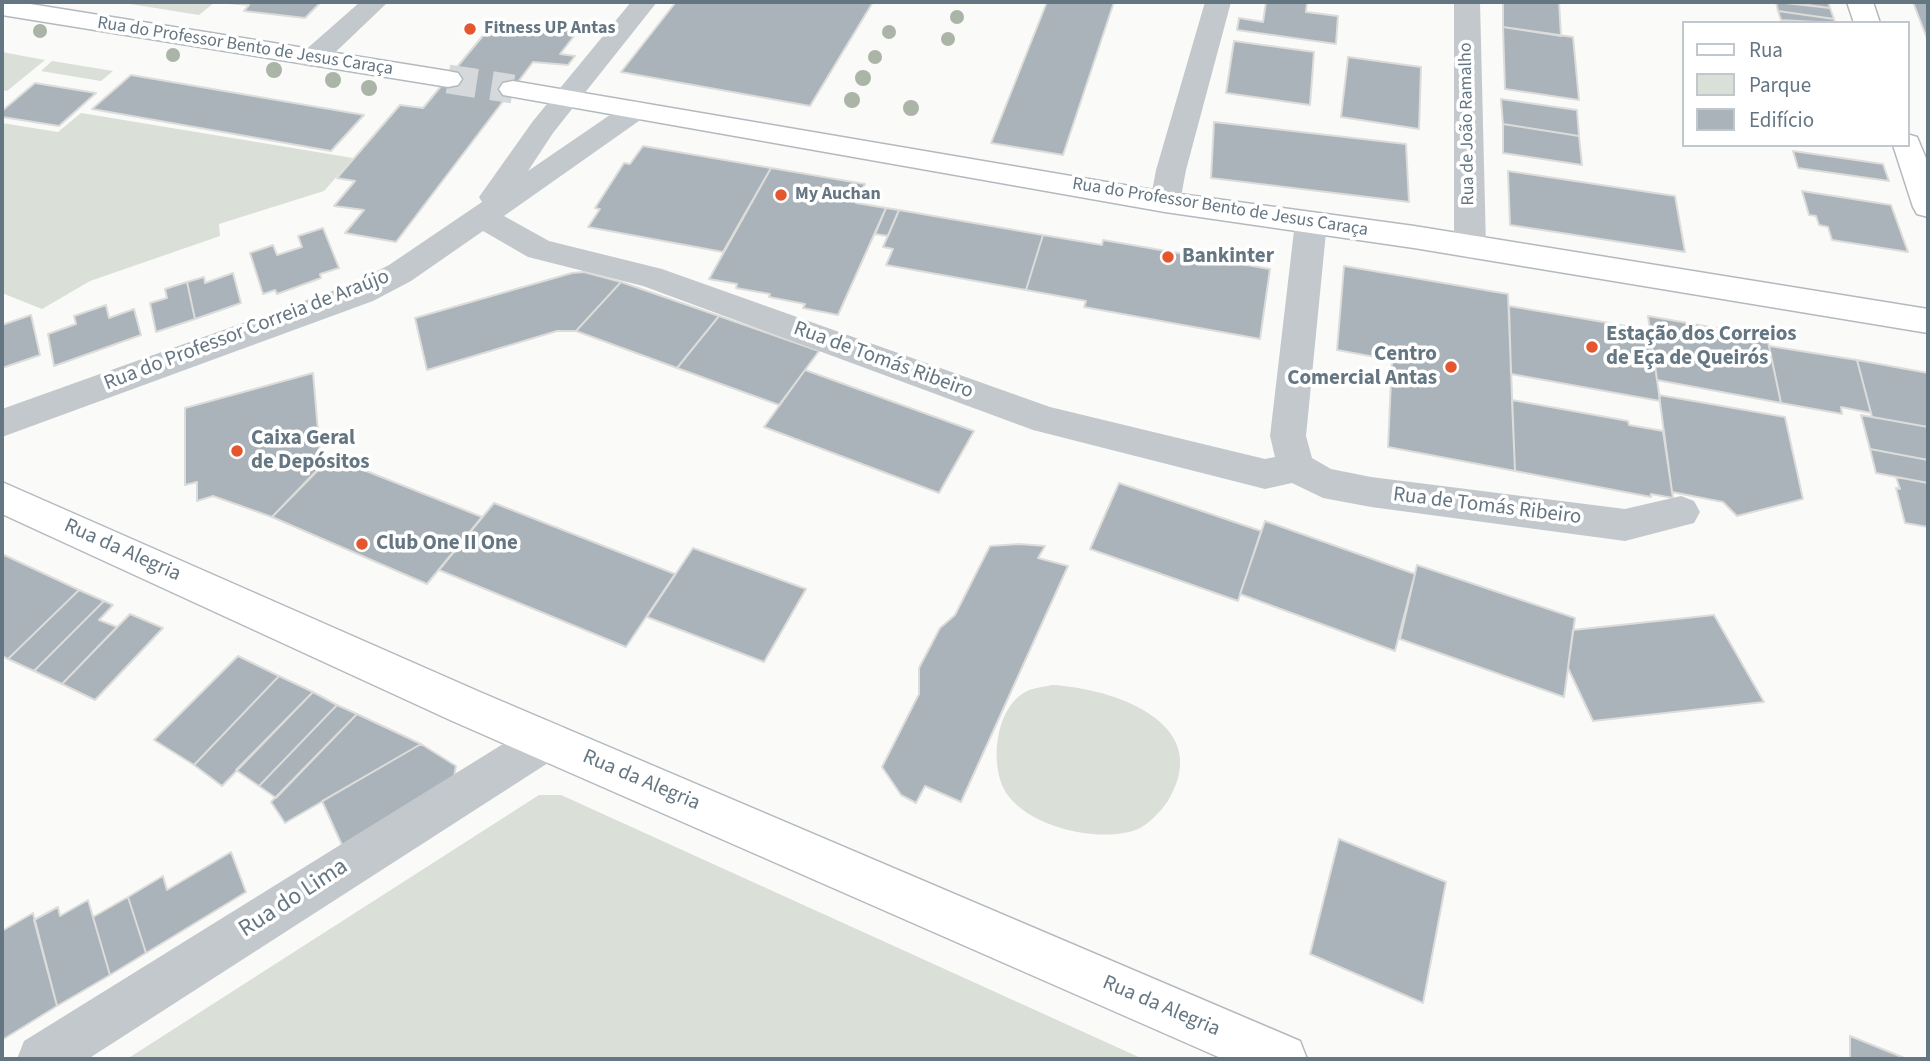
<!DOCTYPE html>
<html>
<head>
<meta charset="utf-8">
<style>
  body { margin:0 }
  #map { position:relative; width:1930px; height:1061px; overflow:hidden; background:#fafaf8; font-family:"Source Sans 3",sans-serif }
  canvas { display:block }
  .frame { position:absolute; inset:0; border:4px solid #657683; pointer-events:none }
  .legend { position:absolute; left:1682px; top:21px; width:228px; height:126px; box-sizing:border-box; background:#fff; border:2px solid #c1c8cd; margin:0; padding:9px 12px; list-style:none; font-size:21px; color:#657683 }
  .legend li { display:flex; align-items:center; gap:14px; height:35px }
  .legend b { width:35px; border:2px solid #c1c8cd }
</style>
</head>
<body>
<div id="map">
<canvas width="1930" height="1061"></canvas>
<div class="frame"></div>
<ul class="legend">
<li><b style="height:9px;background:#fff"></b>Rua</li>
<li><b style="height:19px;background:#dadfd7"></b>Parque</li>
<li><b style="height:19px;background:#aab3b9"></b>Edifício</li>
</ul>
</div>
<script>
const ctx = document.querySelector('canvas').getContext('2d');
ctx.lineJoin = 'round';
function paint(path, color) {
  ctx.fillStyle = color;
  ctx.fill(path, 'evenodd');
}
function stroke(path, color, width, dash) {
  ctx.strokeStyle = color;
  ctx.lineWidth = width;
  ctx.lineCap = dash ? 'butt' : 'round';
  ctx.setLineDash(dash || []);
  ctx.stroke(path);
}
function write(font, color, halo, rows, align = 'center') {
  ctx.font = font + ' "Source Sans 3",sans-serif';
  ctx.lineWidth = 7;
  ctx.setLineDash([]);
  ctx.textBaseline = 'middle';
  ctx.strokeStyle = halo;
  ctx.fillStyle = color;
  for (const [text, x, y, turn = 0] of rows) {
    ctx.save();
    ctx.translate(x, y);
    ctx.rotate((+turn || 0) * Math.PI / 180);
    ctx.textAlign = isNaN(turn) ? turn : align;
    if (halo) ctx.strokeText(text, 0, 0);
    ctx.fillText(text, 0, 0);
    ctx.restore();
  }
}
paint(new Path2D(`
  M118,2h97l-16,13z
  M2,52l43,8 -38,31 -5,-1z
  M52,61l61,10 -12,10 -60,-10z
  M81,113l272,45 -29,33 -105,33 1,12 -130,45 -48,28 -40,-16v-170l56,9z
  M1052,685c58,3 163,36 117,114 -8,13 -24,30 -40,33 -37,9 -103,-6 -124,-41 -15,-26 -10,-79 17,-97 8,-6 21,-7 30,-9z
  M539,795h22l582,264h-1016z`), '#dadfd7');
const building = new Path2D(`
  M219,2h102l-16,16 -61,-7 5,-6z
  M676,2h197l-63,104 -189,-34z
  M1047,2h67l-51,153 -72,-12z
  M1266,2h41l-1,10 32,4 -2,28 -99,-14 2,-12 24,4z
  M1503,2h56l2,34 -58,-9z
  M1776,2l54,6 4,11 -56,-8z
  M1787,2h41l2,6z
  M1913,2h15v39z
  M1778,11l56,8 1,4 -54,-3z
  M496,20l82,11 -18,23 15,2 -7,9 -35,-3 -137,180 -51,-9 19,-23 -30,-4 21,-25 -18,-3 63,-73 23,3z
  M1503,27l70,10 6,63 -74,-11z
  M1234,41l80,11 -4,53 -84,-12z
  M1348,57l73,10 -2,62 -78,-12z
  M131,75l233,40 -33,36 -239,-42z
  M35,83l61,10 -37,33 -57,-9v-6z
  M1501,99l76,11 2,26 -76,-12z
  M1214,122l192,22 3,58 -198,-24z
  M1503,124l76,12 3,29 -79,-12z
  M643,146l128,22 -48,84 -135,-25 12,-18 -5,-1 29,-45 6,1z
  M1793,151l90,13 6,17 -91,-13z
  M771,168l94,16 -9,19 30,5 -48,107 -35,-7 2,-4 -36,-7 1,-3 -34,-6 1,-4 -28,-5z
  M1508,171l167,25 10,56 -175,-27z
  M1802,191l89,14 17,47 -76,-12 -4,-13 -9,-2 -3,-9 -7,-1z
  M886,208l13,2 -11,26 -13,-2z
  M899,210l144,25 -17,55 -140,-25 7,-16 -10,-2z
  M323,228l16,40 -19,6 1,4 -44,16 -2,-4 -12,4 -13,-41 23,-8 4,10 25,-8 -4,-11z
  M1043,235l59,10 1,-5 167,29 -10,70 -176,-32 2,-6 -60,-11z
  M1344,266l164,28 7,177 -127,-24 4,-87 -55,-10z
  M584,272l37,10 -45,49h-19l-130,39 -12,-52 157,-45z
  M233,273l8,30 -46,16 -8,-37 17,-5 1,6z
  M187,282l8,37 -39,13 -6,-29 17,-5 -2,-9z
  M621,282l98,34 -42,52 -101,-37z
  M106,305l3,13 25,-9 7,26 -87,31 -6,-32 28,-10 -2,-8z
  M1509,306l141,24 10,71 -149,-27z
  M31,315l9,40 -38,13v-43z
  M719,316l100,35 -40,54 -102,-37z
  M1648,316l119,21 14,66 -124,-23z
  M1769,346l88,14 14,53 -30,-6 1,7 -61,-11z
  M1857,360l71,13v54l-56,-10z
  M805,370l169,61 -35,62 -175,-66z
  M313,373l8,93 -49,51 -59,-21 -16,5v-19l-12,3v-77z
  M1659,395l126,22 18,82 -66,17 -14,-14 -51,-10z
  M1512,400l116,21 1,4 34,6 10,67 -22,-4v3l-136,-26z
  M1861,415l67,12v33l-58,-11z
  M1870,449l58,11v23l-52,-10z
  M331,457l151,60 -55,67 -155,-67z
  M1896,477l32,6v44l-23,-4 -9,-35 4,1z
  M1119,483l142,48 -23,70 -148,-52z
  M494,503l181,71 -49,73 -187,-77z
  M1265,521l150,53 -20,77 -155,-57z
  M1019,544l26,2 -7,12 30,8 -107,236 -36,-16 -9,17 -15,-8 -19,-28 37,-73v-26l21,-40 15,-13 35,-69z
  M693,548l113,41 -42,73 -117,-45z
  M2,554l77,36 -71,69 -6,-3z
  M1417,565l158,53 -11,79 -164,-58z
  M79,590l25,11 -70,70 -26,-12z
  M104,601l9,4 -14,15 18,7 -55,57 -28,-13z
  M130,614l33,14 -68,72 -33,-16z
  M1714,615l50,87 -171,19 -25,-53 5,-38z
  M238,656l41,20 -85,89 -40,-25z
  M279,676l34,16 -91,94 -28,-21z
  M313,692l24,13 -78,81 -23,-16z
  M337,705l20,9 -81,84 -17,-12z
  M357,714l64,30 -136,79 -14,-21z
  M421,744l35,22 -2,11 -112,68 -20,-44z
  M1339,839l107,43 -23,121 -113,-49z
  M231,852l15,40 -100,61 -18,-56 35,-21 4,14z
  M128,897l18,56 -36,22 -17,-58z
  M88,900l22,75 -53,31 -23,-86 24,-13 2,9z
  M33,913l24,93 -55,34v-109z
  M1850,1036l57,23h-57z`);
paint(building, '#aab3b9');
stroke(building, '#dcdcda', 2);
stroke(new Path2D(`
  M448,79l65,10`), '#d5d9db', 29, [29, 15]);
const secondary = new Path2D(`
  M2,2h16l430,69 10,2 4,6 -4,6 -10,2 -446,-72z
  M1847,2h26l7,21h-26z
  M513,81l652,111 249,34 514,83v24l-514,-85 -249,-36 -662,-117 -4,-6 4,-6z
  M1907,134l10,3 11,26v54l-11,-3 -4,-7 -20,-62h14z
  M2,482l478,210 820,349 7,18h-84l-773,-339 -448,-206z`);
stroke(secondary, '#b3babf', 3);
paint(new Path2D(`
  M360,2h28l-66,63 -10,2 -10,-2 -4,-6 4,-6z
  M631,2h26l-104,131 -25,38 98,-67 10,-3 10,3 4,6 -4,6 -142,100 45,25 113,28 388,138 215,52 10,-2 -5,-21 25,-214 5,-7 11,-3 11,3 5,7 -21,214 6,22 19,11 40,8 254,32 56,-13 13,5 6,11 -6,11 -69,18 -254,-34 -48,-9 -31,-15 -27,6 -232,-59 -390,-144 -115,-29 -45,-26 -72,50 -38,20 -371,136v-28l347,-124 40,-20 93,-63 -3,-5 54,-76z
  M1205,2h26l-45,168 -6,32 -4,7 -11,3 -11,-3 -4,-7 6,-32z
  M1454,2h26l6,245 -5,8 -11,3 -11,-3 -5,-8z
  M547,720l15,6 7,14 -7,14 -474,305h-71l7,-18 508,-315z`), '#c3c8cc');
paint(secondary, '#fff');
ctx.fillStyle = '#aab4a7';
for (const [x, y, r] of [
  [957,17,7],
  [40,31,7],
  [889,32,7],
  [948,39,7],
  [173,55,7],
  [875,57,7],
  [274,70,8],
  [863,78,8],
  [333,80,8],
  [369,88,8],
  [852,100,8],
  [911,108,8]
]) {
  ctx.beginPath();
  ctx.arc(x, y, r, 0, 2 * Math.PI);
  ctx.fill();
}
for (const [x, y, r, color] of [
  [470,29,7,"#e4572e"],
  [781,195,7,"#e4572e"],
  [1168,257,7,"#e4572e"],
  [1592,347,7,"#e4572e"],
  [1451,367,7,"#e4572e"],
  [237,451,7,"#e4572e"],
  [362,544,7,"#e4572e"]
]) {
  const dot = new Path2D();
  dot.arc(x, y, r, 0, 2 * Math.PI);
  ctx.fillStyle = color;
  ctx.fill(dot);
  stroke(dot, '#fff', 2.5);
}
write('bold 18px', '#657683', '#fff', [
  ["Fitness UP Antas",484,29],
  ["My Auchan",795,195]
], 'left');
write('18px', '#657683', '#fff', [
  ["Rua do Professor Bento de Jesus Caraça",245,47,9],
  ["Rua de João Ramalho",1468,124,-91],
  ["Rua do Professor Bento de Jesus Caraça",1220,208,9]
]);
write('bold 21px', '#657683', '#fff', [
  ["Bankinter",1182,257],
  ["Estação dos Correios",1606,335],
  ["de Eça de Queirós",1606,359],
  ["Centro",1437,355,"right"],
  ["Comercial Antas",1437,379,"right"],
  ["Caixa Geral",251,439],
  ["de Depósitos",251,463],
  ["Club One II One",376,544]
], 'left');
write('21px', '#657683', '#fff', [
  ["Rua do Professor Correia de Araújo",247,331,-21],
  ["Rua de Tomás Ribeiro",883,361,20],
  ["Rua de Tomás Ribeiro",1487,507,7],
  ["Rua da Alegria",122,551,24],
  ["Rua da Alegria",641,781,23],
  ["Rua da Alegria",1161,1007,23]
]);
write('24px', '#657683', '#fff', [
  ["Rua do Lima",294,899,-33]
]);
</script>
</body>
</html>
